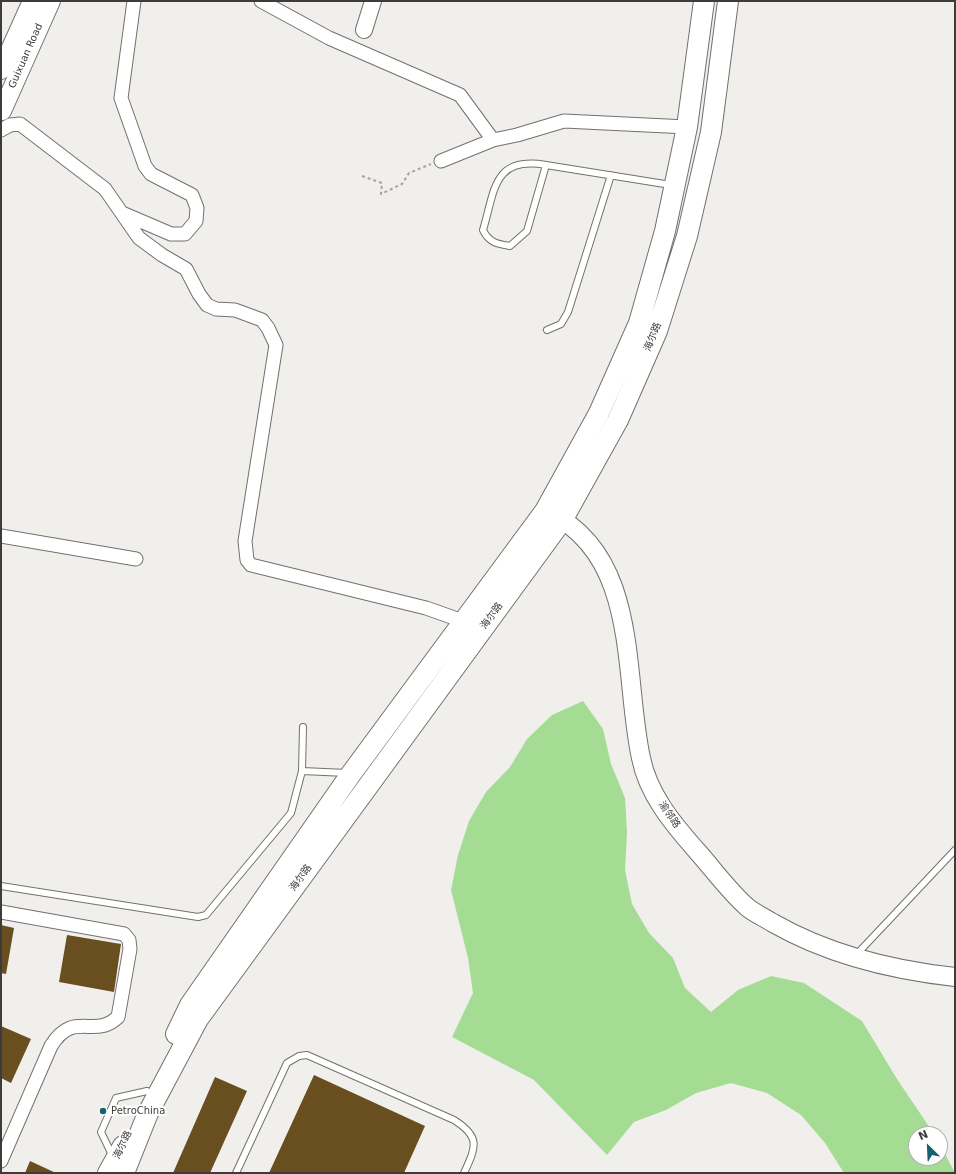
<!DOCTYPE html>
<html>
<head>
<meta charset="utf-8">
<style>
  body { margin:0 }
  #map { position:relative; width:956px; height:1174px; overflow:hidden; background:#f1efec; font-family:"DejaVu Sans",sans-serif }
  canvas { display:block }
  .frame { position:absolute; inset:0; border:2px solid #3d3c3b; pointer-events:none }
  .north { position:absolute; left:908px; top:1126px; width:40px; height:40px; box-sizing:border-box; background:#fff; border:1px solid #b1b1b1; border-radius:50%; rotate:336deg; font-size:11px; font-weight:700; line-height:16px; text-align:center; color:#3d3c3b }
  .north::after { content:''; display:block; margin:auto; width:14px; height:18px; background:#16616e; clip-path:polygon(50% 0,100% 100%,50% 72%,0 100%) }
</style>
</head>
<body>
<div id="map">
<canvas width="956" height="1174"></canvas>
<div class="frame"></div>
<div class="north">N</div>
</div>
<script>
const ctx = document.querySelector('canvas').getContext('2d');
ctx.lineJoin = 'round';
function paint(path, color) {
  ctx.fillStyle = color;
  ctx.fill(path, 'evenodd');
}
function stroke(path, color, width, dash) {
  ctx.strokeStyle = color;
  ctx.lineWidth = width;
  ctx.lineCap = dash ? 'butt' : 'round';
  ctx.setLineDash(dash || []);
  ctx.stroke(path);
}
function write(font, color, halo, rows, align = 'center') {
  ctx.font = font + ' "DejaVu Sans","Noto Sans SC",sans-serif';
  ctx.lineWidth = 4;
  ctx.setLineDash([]);
  ctx.textBaseline = 'middle';
  ctx.strokeStyle = halo;
  ctx.fillStyle = color;
  for (const [text, x, y, turn = 0] of rows) {
    ctx.save();
    ctx.translate(x, y);
    ctx.rotate((+turn || 0) * Math.PI / 180);
    ctx.textAlign = isNaN(turn) ? turn : align;
    if (halo) ctx.strokeText(text, 0, 0);
    ctx.fillText(text, 0, 0);
    ctx.restore();
  }
}
paint(new Path2D(`
  M583,701l20,28 8,35 14,34 2,34 -2,38 7,34 17,29 24,25 12,30 26,24 27,-22 33,-14 33,7 58,38 35,58 37,55h-18v24h24v-14l15,29h-111l-19,-30 -24,-28 -34,-22 -36,-10 -35,10 -30,17 -32,12 -27,33 -73,-75 -82,-43 21,-44 -5,-35 -17,-68 7,-35 11,-34 17,-29 24,-25 17,-28 25,-24z`), '#a5dc94');
paint(new Path2D(`
  M1,925l13,3 -8,46 -5,-1z
  M67,935l54,9 -7,48 -55,-10z
  M1,1026l30,13 -20,44 -10,-5z
  M314,1075l111,51 -21,47h-135z
  M215,1077l32,14 -37,82h-37z
  M30,1161l26,12h-31z`), '#694e20');
const service = new Path2D(`
  M546,165l-19,66 -17,15c-12,-2 -21,-3 -27,-16 12,-40 10,-74 63,-65l125,20
  M547,330l14,-6 7,-12 43,-137
  M302,771l45,2
  M1,886l197,31 8,-2 85,-102 11,-42 1,-44
  M856,955l99,-105
  M113,1157l-12,-25 15,-34 31,-7
  M236,1173l51,-110 12,-7 8,-1 147,65c27,17 22,27 10,53`);
const minor = new Path2D(`
  M261,1l68,37 131,57 33,45
  M1,130l9,-5 10,-1 85,65 34,49 23,17 24,14 13,25 8,11 9,4 19,1 27,10 6,8 8,17 -31,196 2,19 4,5 175,43 37,13
  M441,161l52,-21 24,-5 47,-14 123,6
  M122,213l49,21h14l11,-13 1,-13 -5,-13 -41,-21 -6,-8 -24,-68 13,-97
  M1,536l135,23
  M1,912l123,22 5,6 1,9 -12,68c-24,23 -44,-8 -67,29l-50,115`);
const tertiary = new Path2D(`
  M364,30l9,-29`);
const secondary = new Path2D(`
  M1,70l31,-69
  M2,111l49,-110
  M550,513c90,44 73,163 91,245 7,36 32,66 56,93 16,18 31,39 50,56 7,6 18,11 26,16 56,32 118,47 182,54`);
const primary = new Path2D(`
  M176,1034l14,-29 161,-231 194,-263 54,-98 40,-90 26,-92 22,-104 17,-126
  M108,1173l15,-27
  M124,1173l24,-60 50,-94 365,-500 55,-99 39,-89 30,-95 24,-104 17,-131`);
stroke(service, '#72716e', 8);
stroke(minor, '#72716e', 15);
stroke(tertiary, '#72716e', 18);
stroke(secondary, '#72716e', 20);
stroke(primary, '#72716e', 22);
stroke(new Path2D(`
  M362,176l20,7 -1,11 21,-10 7,-11 22,-9`), '#a3a29f', 2, [3, 3]);
stroke(service, '#fff', 6);
stroke(minor, '#fff', 13);
stroke(tertiary, '#fff', 16);
stroke(secondary, '#fff', 18);
stroke(primary, '#fff', 20);
for (const [x, y, r, color] of [
  [103,1111,4,"#16616e"]
]) {
  const dot = new Path2D();
  dot.arc(x, y, r, 0, 2 * Math.PI);
  ctx.fillStyle = color;
  ctx.fill(dot);
  stroke(dot, '#fff', 1.5);
}
write('10px', '#3d3c3b', '#fff', [
  ["Guixuan Road",26,56,-66],
  ["海尔路",653,337,-68],
  ["海尔路",492,616,-54],
  ["渝邻路",669,815,56],
  ["海尔路",301,878,-54],
  ["海尔路",123,1145,-65]
]);
write('10px', '#3d3c3b', '#fff', [
  ["PetroChina",111,1111]
], 'left');
</script>
</body>
</html>
